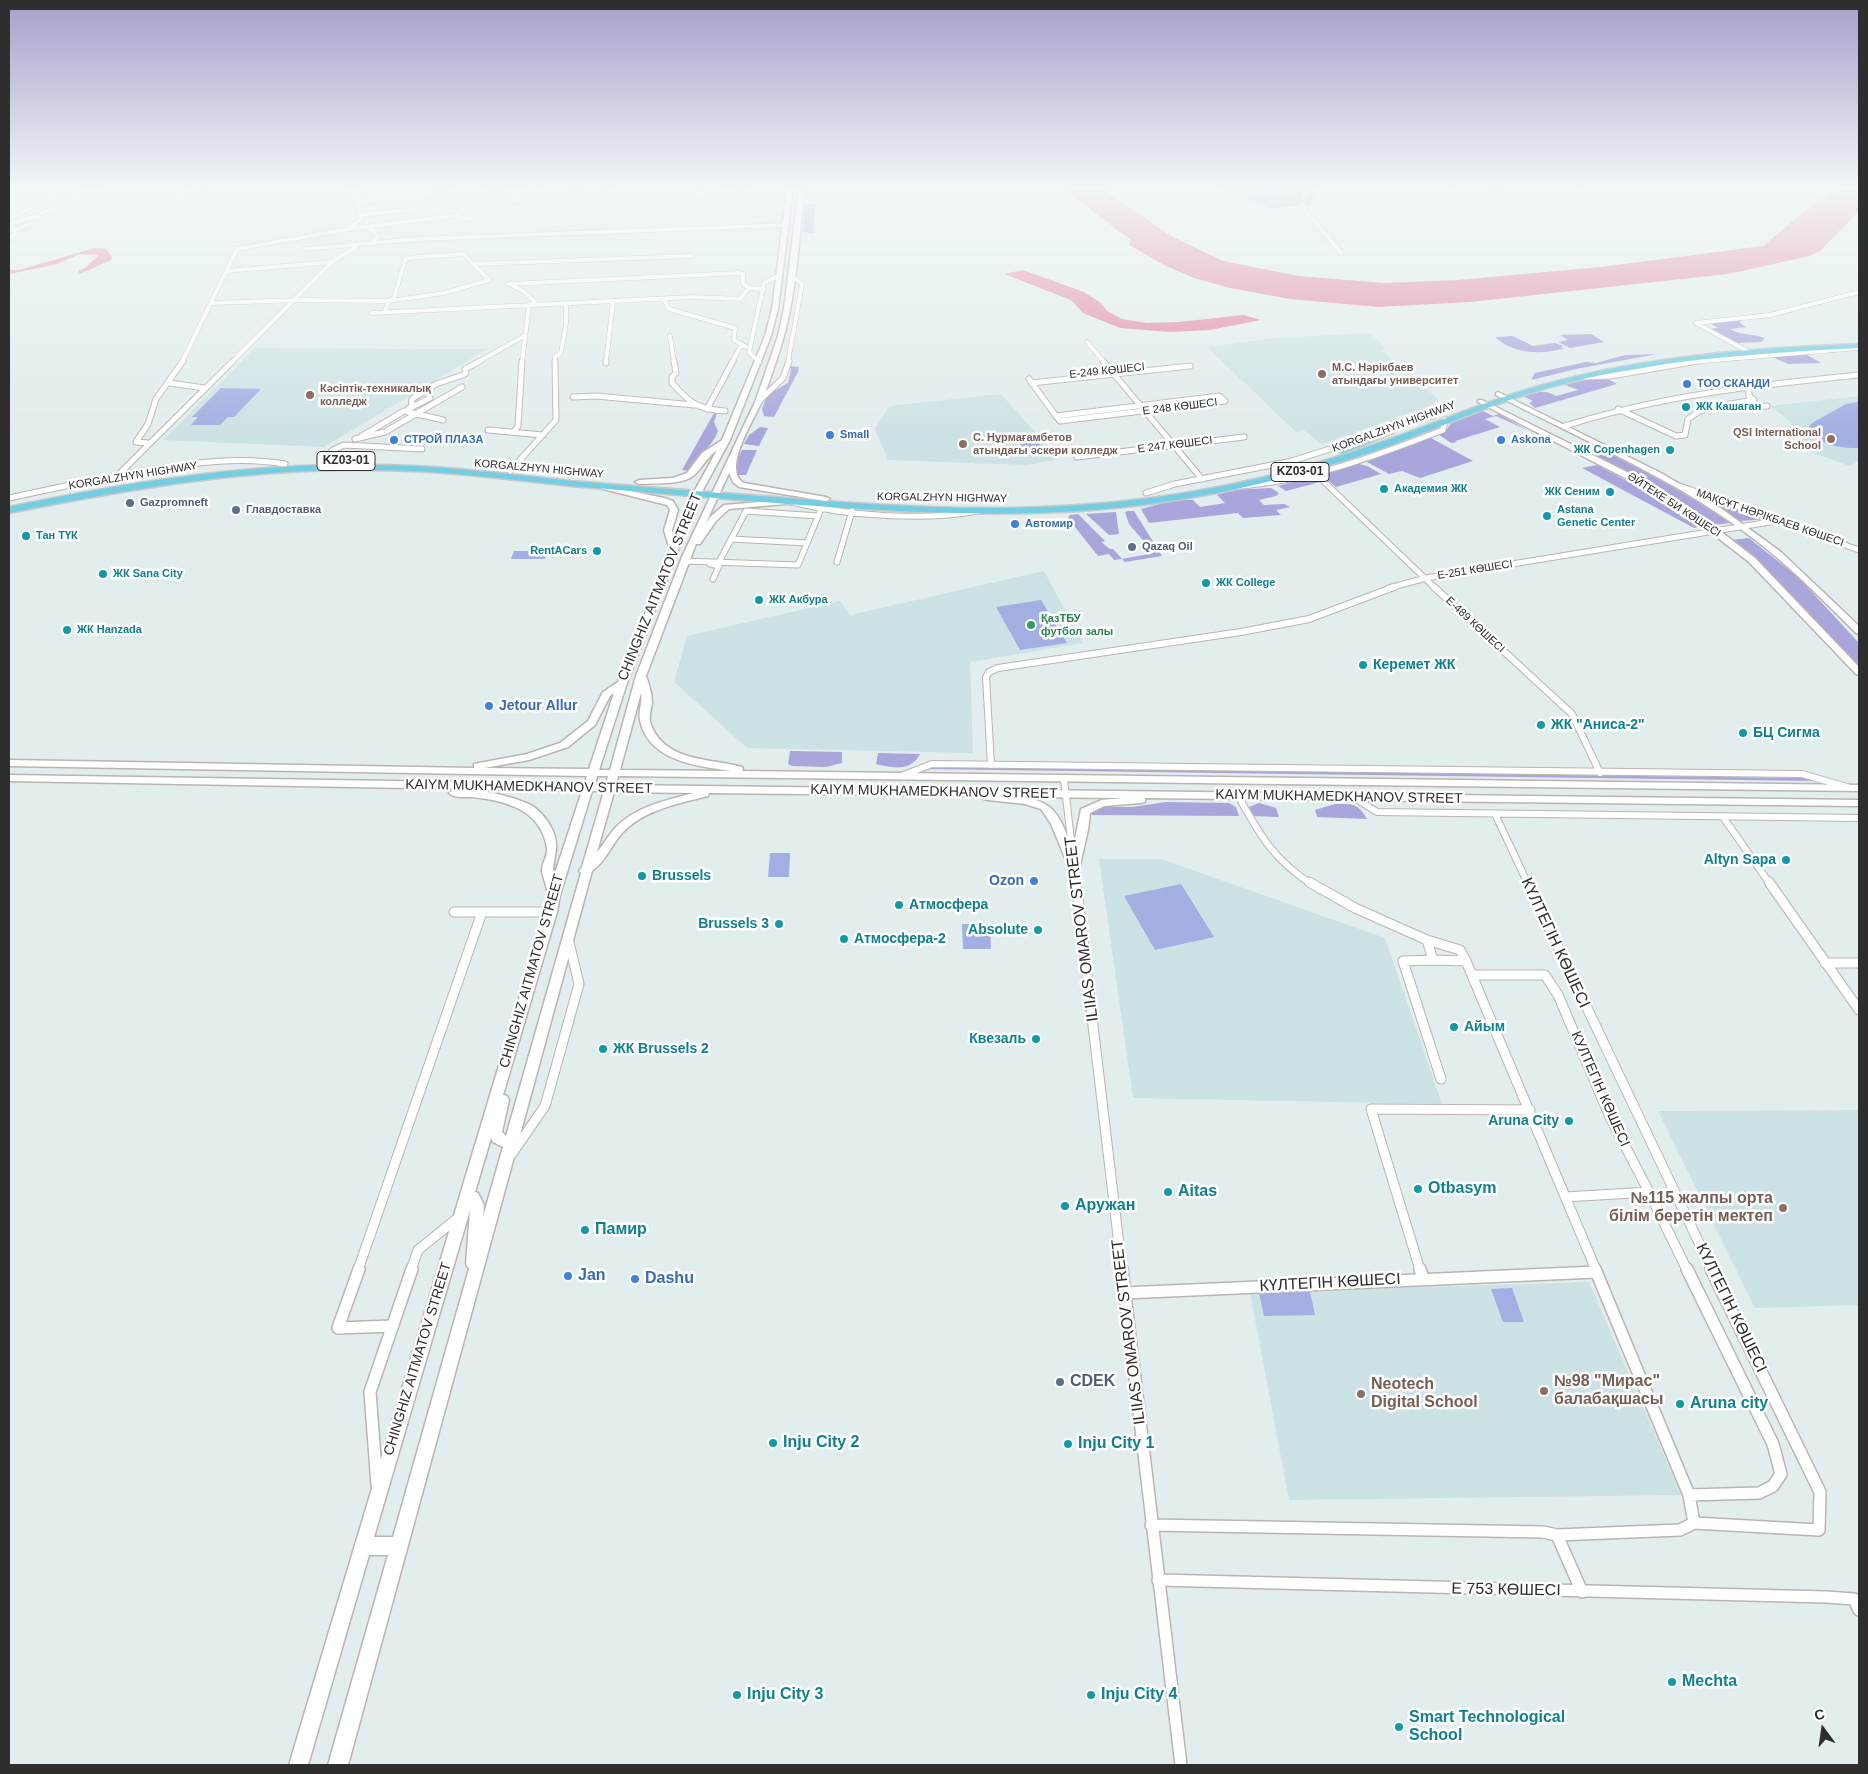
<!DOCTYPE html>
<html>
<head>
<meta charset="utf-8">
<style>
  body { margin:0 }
  #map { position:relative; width:1868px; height:1774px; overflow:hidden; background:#e2eded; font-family:Arial,sans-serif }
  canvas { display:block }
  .frame { position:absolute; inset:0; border:10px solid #2e2e2e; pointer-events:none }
  .north { position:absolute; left:1798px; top:1704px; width:50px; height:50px; -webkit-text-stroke:4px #fff; paint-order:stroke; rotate:346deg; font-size:14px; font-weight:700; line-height:20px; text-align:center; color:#2e2e2e }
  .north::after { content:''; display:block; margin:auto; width:18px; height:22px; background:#2e2e2e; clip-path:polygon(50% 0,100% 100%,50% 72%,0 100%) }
</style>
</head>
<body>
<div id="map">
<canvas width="1868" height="1774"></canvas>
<div class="frame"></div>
<div class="north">С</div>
</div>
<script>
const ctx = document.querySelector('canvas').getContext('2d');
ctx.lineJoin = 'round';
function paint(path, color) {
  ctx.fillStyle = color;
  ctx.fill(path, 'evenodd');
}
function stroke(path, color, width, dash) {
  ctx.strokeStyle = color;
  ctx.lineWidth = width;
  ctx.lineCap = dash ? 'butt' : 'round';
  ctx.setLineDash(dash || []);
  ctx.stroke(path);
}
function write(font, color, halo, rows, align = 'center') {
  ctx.font = font + ' Arial,sans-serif';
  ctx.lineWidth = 5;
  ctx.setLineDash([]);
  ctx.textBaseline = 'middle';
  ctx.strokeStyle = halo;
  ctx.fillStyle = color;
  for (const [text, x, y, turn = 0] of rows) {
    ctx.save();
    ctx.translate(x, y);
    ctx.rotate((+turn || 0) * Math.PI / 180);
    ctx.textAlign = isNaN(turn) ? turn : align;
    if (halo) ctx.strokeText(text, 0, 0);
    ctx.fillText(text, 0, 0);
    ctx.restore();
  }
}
paint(new Path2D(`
  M1370,333l16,15 -5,2 56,48 -3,6 -112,40 -18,-14 -8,2 -89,-85 68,-9z
  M255,348l233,1 -164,98 -161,-7z
  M1001,394l58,65 -32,6 -139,-5 -13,-31 14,-23z
  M1859,396v65l-9,5 -41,-15 -13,-25 -26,-20z
  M1044,571l39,72 -113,19 3,91 -226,-5 -73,-66 13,-46 153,-35 10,14z
  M1099,859h62l224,79 57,166 -309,-6z
  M1859,1110v195l-104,3 -97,-197z
  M1589,1282l92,213 -392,5 -39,-208z`), '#cde2e4');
paint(new Path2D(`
  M1220,188h98l-7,18h-24l-16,3z
  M809,204h7l-3,29 -10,-1 2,-24z
  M1739,319l3,2 -3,1 7,5 -16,2c11,7 23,4 34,9l-2,4 -24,1 -28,-14 8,-1 -10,-6z
  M1591,334l13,8 -34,6 -12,-6 10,-2 -8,-5z
  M1513,336l20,10 22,-3 8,3 -2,1 3,2c-25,5 -49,6 -69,-12z
  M1804,353l17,10 -33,1 -16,-7z
  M1657,354l-81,15 -45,11 4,-7 51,-11 10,1 29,-8z
  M788,366l11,1 -1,5 -24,45 -10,-1 -2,-7 5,-14 21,-12 3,-14z
  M1586,378h20l11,6 -82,24 -6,-5 4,-2 -10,-5c13,-4 21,-7 33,0l22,-6 -13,-5z
  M1481,410l12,6 6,-2 28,16 -31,-14 -11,3 15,8 -45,14 2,1 -6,1 -13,-9 8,-4 8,-10z
  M714,413l3,1 -3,8 4,9c-6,17 -21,24 -28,40l-8,-1z
  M760,427l8,1 -9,18 -15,-2 5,-9z
  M1429,437l44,24 -53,17 -18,-7 -13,3 -22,-12z
  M742,450h15l-11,25h-8l-4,-8z
  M1602,450c45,22 87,45 128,73l-15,2 -35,-24 -89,-47z
  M1355,463l12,3 14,8 -45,13 -13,-11 1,-3z
  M1597,465l69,37 37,24 -9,2 -112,-60z
  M1309,477l11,5 -34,9 -8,-5z
  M1271,488l8,5 -3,3 -17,4 5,5 20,-1 6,3 -14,3 5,5 -38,3 -5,-5 -89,10 -8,-14 33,-9h19l7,7 25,-4 -8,-8 13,-5z
  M1698,494l70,25 -28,2z
  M1128,511h6l28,45 -37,6 -3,-3 -8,1 -5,-6 -11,2 -30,-38 2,-3 8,-1 27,27 -4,1 9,7h3l9,10 32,-6 -25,-29 -4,-12z
  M1116,512l3,22 -10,1 -23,-21z
  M1749,538l50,40 60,65v23l-80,-84 -48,-42z
  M790,751l52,1v11l-16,4 -34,-1 -4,-2z
  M878,753l42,1c-9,18 -28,14 -44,10z
  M931,767l871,11 14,3 -891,-12z
  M1166,802l63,1 7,4 3,9 -147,-1 -1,-4 12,-4h29z
  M1259,803l17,5 3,9 -26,-1 -4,-9z
  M1335,804c18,0 23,-1 32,15l-50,-2 -2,-7z`), '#a9a6dc');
paint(new Path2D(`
  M221,388l40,1 -27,28h-6l-8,8h-29l7,-8h-6z
  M1859,402v46c-15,1 -45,-4 -51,-20l4,-5 34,-19z
  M1032,433l15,21 -19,2 -13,-21z
  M514,551h34l-3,8h-34z
  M1041,600l26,43 -47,7 -24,-43z
  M770,853h20l-1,24h-21z
  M1181,884l33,53 -59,13 -31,-54z
  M962,924h28l1,25h-28z
  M1512,1288l12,34h-21l-12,-33z
  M1310,1292l5,23 -51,1 -5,-23z`), '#a3aee2');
paint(new Path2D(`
  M1062,188h39l70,48 52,25 76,15 85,7 73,-3 144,-13 162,-21 54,-45 33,-13h9v23l-39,40 -10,5 -82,18 -258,28 -91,5 -89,-8 -60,-11 -36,-10 -28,-12 -37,-21 2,-5z
  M95,248l11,1 6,8 -1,3 -31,14 -2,-3 8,-4 13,-12 -20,-1 -21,10 -49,10v-4h10z
  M1023,270l61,22 17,11 6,8 15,8 25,4 31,-1 66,-7 17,5 -51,10 -40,2 -50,-4 -37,-15 -12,-13 -67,-26z`), '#e183a2');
const streetFar4 = new Path2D(`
  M347,188l8,8 3,8
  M514,188h27
  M570,188l3,6 36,-6
  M1319,188l-15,6 -2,12 39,47
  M1445,188l3,1
  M1490,188l5,2
  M1581,188l6,3
  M427,192l16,-4
  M690,195l64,-7
  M177,197l30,-9
  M516,202l-2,-8 7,-4 -2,-2
  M361,215l58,-6
  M458,215l12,4
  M9,219l46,-24
  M9,224l28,-8 57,-28
  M366,228l7,2 5,7 -8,6
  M350,229l108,-14 -3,-4
  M9,239l6,-5 -1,-4 18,-7
  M306,249l112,-10 367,-14
  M463,254l26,26 -45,13 -55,8 5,-3 11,-38 3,-2z
  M474,264l217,-8
  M227,271l105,-9
  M508,284l231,-11 4,1v10l6,4
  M513,286l10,5 12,11 -6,4 -7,56
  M664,299l5,10 66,19 -1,12 12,7
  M212,303l88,-3 89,1
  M372,313l321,-16 47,2 9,-11 15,1
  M384,313l5,-12
  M670,336l4,26
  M1087,342l17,20
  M1747,351l-51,-28 74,-8 89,-23
  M182,362l55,-113 111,-20 13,-10 -3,-15 18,-5 136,-11
  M232,362l100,-100 24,-15
  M478,362l46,-26
  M555,362v-5l6,-4 5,-30v-19
  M606,362l7,-60
  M732,362l10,-18
  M759,362l-10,-10 15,-69 14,-7
  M788,362l14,-78 -11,-9
  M1691,362l168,-14`);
const streetFar3 = new Path2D(`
  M674,361l2,12 -4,4v6c18,20 25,26 53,28
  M758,361l1,1
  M1103,361l99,118
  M606,363v-2
  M1585,377l26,-1 87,-15
  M1029,379l27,37
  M170,383l34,5
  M1031,383l159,-17
  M1219,396l6,5 -165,20 -4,-5z
  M573,397l23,-1 98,9
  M758,402l25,-24 6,-17
  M411,408l1,-9 24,-15 27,-9 3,-2 -1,-4 15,-8
  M1740,408l27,-2
  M408,409l22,-11
  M707,409l26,-48
  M1618,409l58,27 9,-1 3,-16 10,-7 15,-5 41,-7 -5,-4v-5
  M1565,426c98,-31 192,-41 294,-51
  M488,430l55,5
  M514,432l4,-6 4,-65
  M362,436l42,-25 39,9
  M355,439l30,-7 77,-45
  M148,443l-12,-1 12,-18 8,-25 27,-38
  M1077,457l167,-20
  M317,468l16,-18 11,-5 78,4
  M510,471l46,-51 -1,-59
  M1315,473l120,115
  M118,475l115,-114
  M1238,486c72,-5 138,-30 205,-56l2,-10
  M1680,486l179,64
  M1146,493l29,-9 117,-23 41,-13 64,-26 36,-6
  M9,498c46,-10 92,-20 139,-28 47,-7 90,-14 137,-6
  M796,503c52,13 129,18 182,8
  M731,539l76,4
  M684,561l114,4 23,-56
  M719,562l27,-51 72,5
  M837,562l15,-51
  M710,564l9,2 -6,13
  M1389,588l37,-10 350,-57`);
const streetFar2 = new Path2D(`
  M1434,587l138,127 28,59
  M991,765l-5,-88 3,-5 9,-4 243,-36 68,-13 85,-32
  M901,776l31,-12 870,10 45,13
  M1064,779l12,105
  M1238,796c22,39 34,62 73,88
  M1353,797l24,15 482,6
  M1495,814l33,70
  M1723,817l47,67`);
const streetFar1 = new Path2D(`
  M1076,882l46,388
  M1309,882l46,26 72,32 6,20 33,1 130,309
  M1527,882l185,388
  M1769,882l90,128
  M454,912h28
  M1427,940l33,10 6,11
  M1433,960l-30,1 38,118
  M1825,963h34
  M1473,975h72l13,20 53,124 38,73 -84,5
  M511,1155l34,-49 34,-122 -11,-46
  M1649,1192l38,78
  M358,1270l124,-358h69
  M411,1270l7,-20 41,-33
  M1420,1270l-49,-161 159,1`);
const street = new Path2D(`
  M359,1269l-21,59 54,-2
  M1122,1269l59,496
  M1420,1269l3,9
  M1687,1269l86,175 8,30 -8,12 -14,7 -70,2
  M1124,1293l471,-21
  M377,1485l-7,-93 42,-123
  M1694,1523l125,7 1,-38 -109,-223
  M1151,1525l392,7 14,3 25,57
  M1557,1535l123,-5 14,-7 -5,-28 -94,-226
  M1158,1580l668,17 28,2 5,11`);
const secondary = new Path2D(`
  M787,188h6l-15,121 -7,27 -41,104 -33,61 -70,182 -28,87h11l26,-94 46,-119 73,-155 23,-66 6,-28 15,-120h6c-6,47 -8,102 -21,148 -6,21 -14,44 -22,65 -7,18 -41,68 -18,82l82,14 4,2 -4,2 -87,-14 -6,-5 -4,-9 -24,52 5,-8 14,-12 61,-5 4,2 -4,2 -56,5 -13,12 -16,23h-4l-50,132c3,8 6,18 6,27 -1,6 -3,12 -2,19 13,40 59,36 92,45l1,2 -1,2 1117,14v6l-1241,-15 -2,9 1243,15v6l-714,-8v4l-4,1 -37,3 -14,7 -2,17 -8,35 -6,4 -6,-4 -17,-41 -10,-15 -16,-5 -37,-4 -4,-1 -1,-3 -274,-3 -1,3c-30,8 -62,13 -85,36 -11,12 -17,29 -31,39l-244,894h-20l60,-210h-19l-61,210h-19l256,-853c1,-5 3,-10 3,-15 0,-9 -5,-18 -6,-27 0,-7 6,-14 5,-22 -6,-39 -43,-48 -76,-51 -8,0 -17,1 -22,-4 10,-11 72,5 85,14 8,6 15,15 19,24 8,19 -2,28 1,45l28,-85 -573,-10v-6l575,9 3,-8 -578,-10v-6l465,8v-4l53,-10 33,-11 28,-22 15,-29 15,-10 52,-132 -6,-20 6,-20 -3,-5 -76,-19 4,-2 69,14 9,3 5,9 -6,20 2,8 15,-37 28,-51c-12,9 -15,19 -24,26 -11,9 -40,7 -54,8l-4,-2 4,-2 34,-2 14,-5 15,-20 20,-13 43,-104 7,-27zM614,693l-25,76 -105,-1 45,-8 39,-13 27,-22 15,-29zM641,693c2,9 -3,18 -1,27 8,41 57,46 91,51l-111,-1zM597,776h11l-2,9h-11zM592,791h12l-22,76 -3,4 2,2 -75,263 -4,-4 7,-32 -2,-4 -4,-1 54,-183 3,-17zM614,792l80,1c-27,7 -57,13 -78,34 -7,7 -12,17 -19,25zM1019,797l103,1 -20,2 -21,9 -8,40c-14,-32 -16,-48 -54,-52zM491,1138l2,4 10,5 -20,70 1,-12 -6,-12 -3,-1zM470,1210l-4,54 3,5 -76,268h-19z
  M1498,392l163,81 61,36 59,43 78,74v8l-3,-1c-35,-35 -70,-71 -110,-100 -77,-57 -166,-94 -250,-138v-2z
  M1478,400h4l151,75 78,49 44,34 104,109v8l-3,-1 -107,-112 -44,-34 -78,-49 -149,-77z`);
const primary = new Path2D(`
  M1859,344v4c-104,5 -207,12 -308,39 -58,16 -112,41 -168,61 -98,34 -201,56 -304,63 -98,6 -195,0 -292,-7 -72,-6 -144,-12 -216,-18 -66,-7 -132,-16 -198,-16 -123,-2 -244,19 -364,43v-6c120,-25 241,-44 364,-42 66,0 132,9 198,16 72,6 144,12 216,17 97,8 194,14 292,7 100,-6 199,-27 294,-60 57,-19 111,-44 169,-60 104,-29 210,-37 317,-41z
  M1388,430l7,2 -52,21 -7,-2z`);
stroke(streetFar4, '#bcb4b2', 5);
stroke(streetFar3, '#bcb4b2', 7);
stroke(streetFar2, '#bcb4b2', 8);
stroke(streetFar1, '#bcb4b2', 11);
stroke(street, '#bcb4b2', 14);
stroke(secondary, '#bcb4b2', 3);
stroke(primary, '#c9c9c9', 3);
stroke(streetFar4, '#fff', 4);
stroke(streetFar3, '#fff', 5);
stroke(streetFar2, '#fff', 6);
stroke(streetFar1, '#fff', 9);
stroke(street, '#fff', 11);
paint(secondary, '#fff');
paint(primary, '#73cee1');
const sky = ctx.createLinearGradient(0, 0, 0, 436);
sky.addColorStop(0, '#a5a0cc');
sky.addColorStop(0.43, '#f2f7f7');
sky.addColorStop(1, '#f2f7f700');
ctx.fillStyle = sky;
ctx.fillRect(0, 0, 1868, 436);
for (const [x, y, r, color] of [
  [1322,374,5,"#8d6e63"],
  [1687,384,5,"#3f7fe0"],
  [310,395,5,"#8d6e63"],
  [1686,407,5,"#0f9aa8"],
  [830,435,5,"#3f7fe0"],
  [1831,439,5,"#8d6e63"],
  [394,440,5,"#3f7fe0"],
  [1501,440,5,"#3f7fe0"],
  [963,444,5,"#8d6e63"],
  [1670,450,5,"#0f9aa8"],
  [1384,489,5,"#0f9aa8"],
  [1610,492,5,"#0f9aa8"],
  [130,503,5,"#5c6f8a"],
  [236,510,5,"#5c6f8a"],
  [1547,516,5,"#0f9aa8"],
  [1015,524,5,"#3f7fe0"],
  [26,536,5,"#0f9aa8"],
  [1132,547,5,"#5c6f8a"],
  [597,551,5,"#0f9aa8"],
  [103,574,5,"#0f9aa8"],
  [1206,583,5,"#0f9aa8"],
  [759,600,5,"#0f9aa8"],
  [1031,625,5,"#2e9e5b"],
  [67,630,5,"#0f9aa8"],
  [1363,665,5,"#0f9aa8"],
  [489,706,5,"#3f7fe0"],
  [1541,725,5,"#0f9aa8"],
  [1743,733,5,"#0f9aa8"],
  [1786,860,5,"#0f9aa8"],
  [642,876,5,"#0f9aa8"],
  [1034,881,5,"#3f7fe0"],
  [899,905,5,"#0f9aa8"],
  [779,924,5,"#0f9aa8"],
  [1038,930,5,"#0f9aa8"],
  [844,939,5,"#0f9aa8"],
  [1454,1027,5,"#0f9aa8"],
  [1036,1039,5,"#0f9aa8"],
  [603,1049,5,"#0f9aa8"],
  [1569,1121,5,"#0f9aa8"],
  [1418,1189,5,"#0f9aa8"],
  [1168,1192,5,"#0f9aa8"],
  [1065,1206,5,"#0f9aa8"],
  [1783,1208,5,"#8d6e63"],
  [585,1230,5,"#0f9aa8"],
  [568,1276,5,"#3f7fe0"],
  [635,1279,5,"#3f7fe0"],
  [1060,1382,5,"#5c6f8a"],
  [1544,1391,5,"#8d6e63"],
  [1361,1394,5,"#8d6e63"],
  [1680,1404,5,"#0f9aa8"],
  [773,1443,5,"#0f9aa8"],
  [1068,1444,5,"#0f9aa8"],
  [1672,1682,5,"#0f9aa8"],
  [737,1695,5,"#0f9aa8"],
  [1091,1695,5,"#0f9aa8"],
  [1399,1727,5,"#0f9aa8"]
]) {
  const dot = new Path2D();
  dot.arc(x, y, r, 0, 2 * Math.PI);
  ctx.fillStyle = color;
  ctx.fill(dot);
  stroke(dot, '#fff', 2);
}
write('bold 11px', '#785e54', '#fff', [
  ["М.С. Нәрікбаев",1332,368],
  ["атындағы университет",1332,381],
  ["Кәсіптік-техникалық",320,389],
  ["колледж",320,402],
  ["QSI International",1821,433,"right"],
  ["School",1821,446,"right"],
  ["С. Нұрмағамбетов",973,438],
  ["атындағы әскери колледж",973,451]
], 'left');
write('11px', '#2e2e2e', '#fff', [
  ["Е-249 КӨШЕСІ",1107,371,-6],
  ["Е 248 КӨШЕСІ",1180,407,-7],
  ["KORGALZHYN HIGHWAY",1394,427,-20],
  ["Е 247 КӨШЕСІ",1175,445,-7],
  ["KORGALZHYN HIGHWAY",539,469,5],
  ["KORGALZHYN HIGHWAY",133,476,-9],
  ["KORGALZHYN HIGHWAY",942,498,1],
  ["ӘЙТЕКЕ БИ КӨШЕСІ",1674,505,33],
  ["МАҚСҰТ НӘРІКБАЕВ КӨШЕСІ",1770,518,19],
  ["Е-251 КӨШЕСІ",1475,570,-9],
  ["Е-489 КӨШЕСІ",1475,625,43]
]);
write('bold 11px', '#366cbe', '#fff', [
  ["ТОО СКАНДИ",1697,384],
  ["Small",840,435],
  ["СТРОЙ ПЛАЗА",404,440],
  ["Askona",1511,440],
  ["Автомир",1025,524]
], 'left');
write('bold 11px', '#0d838f', '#fff', [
  ["ЖК Кашаган",1696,407],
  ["ЖК Copenhagen",1660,450,"right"],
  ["Академия ЖК",1394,489],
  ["ЖК Сеним",1600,492,"right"],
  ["Astana",1557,510],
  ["Genetic Center",1557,523],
  ["Тан ТҮК",36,536],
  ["RentACars",587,551,"right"],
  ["ЖК Sana City",113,574],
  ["ЖК College",1216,583],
  ["ЖК Акбура",769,600],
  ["ЖК Hanzada",77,630]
], 'left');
write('bold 11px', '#4e5e75', '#fff', [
  ["Gazpromneft",140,503],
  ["Главдоставка",246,510],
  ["Qazaq Oil",1142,547]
], 'left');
write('bold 11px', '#27864d', '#fff', [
  ["ҚазТБУ",1041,619],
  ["футбол залы",1041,632]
], 'left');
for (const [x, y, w] of [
  [346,461,58],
  [1300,472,58]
]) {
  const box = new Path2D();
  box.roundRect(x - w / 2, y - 9.5, w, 19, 4);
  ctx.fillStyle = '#fff';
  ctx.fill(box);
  stroke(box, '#2e2e2e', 1);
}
write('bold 12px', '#2e2e2e', null, [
  ["KZ03-01",346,461],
  ["KZ03-01",1300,472]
]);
write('14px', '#2e2e2e', '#fff', [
  ["CHINGHIZ AITMATOV STREET",660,587,-68],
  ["KAIYM MUKHAMEDKHANOV STREET",529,787,1],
  ["KAIYM MUKHAMEDKHANOV STREET",934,792,1],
  ["KAIYM MUKHAMEDKHANOV STREET",1339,797,1],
  ["CHINGHIZ AITMATOV STREET",532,971,-74],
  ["КУЛТЕГІН КӨШЕСІ",1600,1089,66],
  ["CHINGHIZ AITMATOV STREET",418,1359,-73]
]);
write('bold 14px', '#0d838f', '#fff', [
  ["Керемет ЖК",1373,665],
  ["ЖК \"Аниса-2\"",1551,725],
  ["БЦ Сигма",1753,733],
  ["Altyn Sapa",1776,860,"right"],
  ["Brussels",652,876],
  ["Атмосфера",909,905],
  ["Brussels 3",769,924,"right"],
  ["Absolute",1028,930,"right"],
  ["Атмосфера-2",854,939],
  ["Айым",1464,1027],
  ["Квезаль",1026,1039,"right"],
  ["ЖК Brussels 2",613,1049],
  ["Aruna City",1559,1121,"right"]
], 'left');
write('bold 14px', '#366cbe', '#fff', [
  ["Jetour Allur",499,706],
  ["Ozon",1024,881,"right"]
], 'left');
write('16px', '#2e2e2e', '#fff', [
  ["ILIIAS OMAROV STREET",1082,929,-97],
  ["КҮЛТЕГІН КӨШЕСІ",1555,943,65],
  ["КҮЛТЕГІН КӨШЕСІ",1330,1283,-3],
  ["КҮЛТЕГІН КӨШЕСІ",1731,1308,64],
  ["ILIIAS OMAROV STREET",1129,1332,-97],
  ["Е 753 КӨШЕСІ",1506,1590,1]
]);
write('bold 16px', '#0d838f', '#fff', [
  ["Otbasym",1428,1189],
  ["Aitas",1178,1192],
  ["Аружан",1075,1206],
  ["Памир",595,1230],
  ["Aruna city",1690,1404],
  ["Inju City 2",783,1443],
  ["Inju City 1",1078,1444],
  ["Mechta",1682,1682],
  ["Inju City 3",747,1695],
  ["Inju City 4",1101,1695],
  ["Smart Technological",1409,1718],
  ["School",1409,1736]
], 'left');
write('bold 16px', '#785e54', '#fff', [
  ["№115 жалпы орта",1773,1199,"right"],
  ["білім беретін мектеп",1773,1217,"right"],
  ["№98 \"Мирас\"",1554,1382],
  ["балабақшасы",1554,1400],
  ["Neotech",1371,1385],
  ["Digital School",1371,1403]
], 'left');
write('bold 16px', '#366cbe', '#fff', [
  ["Jan",578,1276],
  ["Dashu",645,1279]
], 'left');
write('bold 16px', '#4e5e75', '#fff', [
  ["CDEK",1070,1382]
], 'left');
</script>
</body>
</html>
